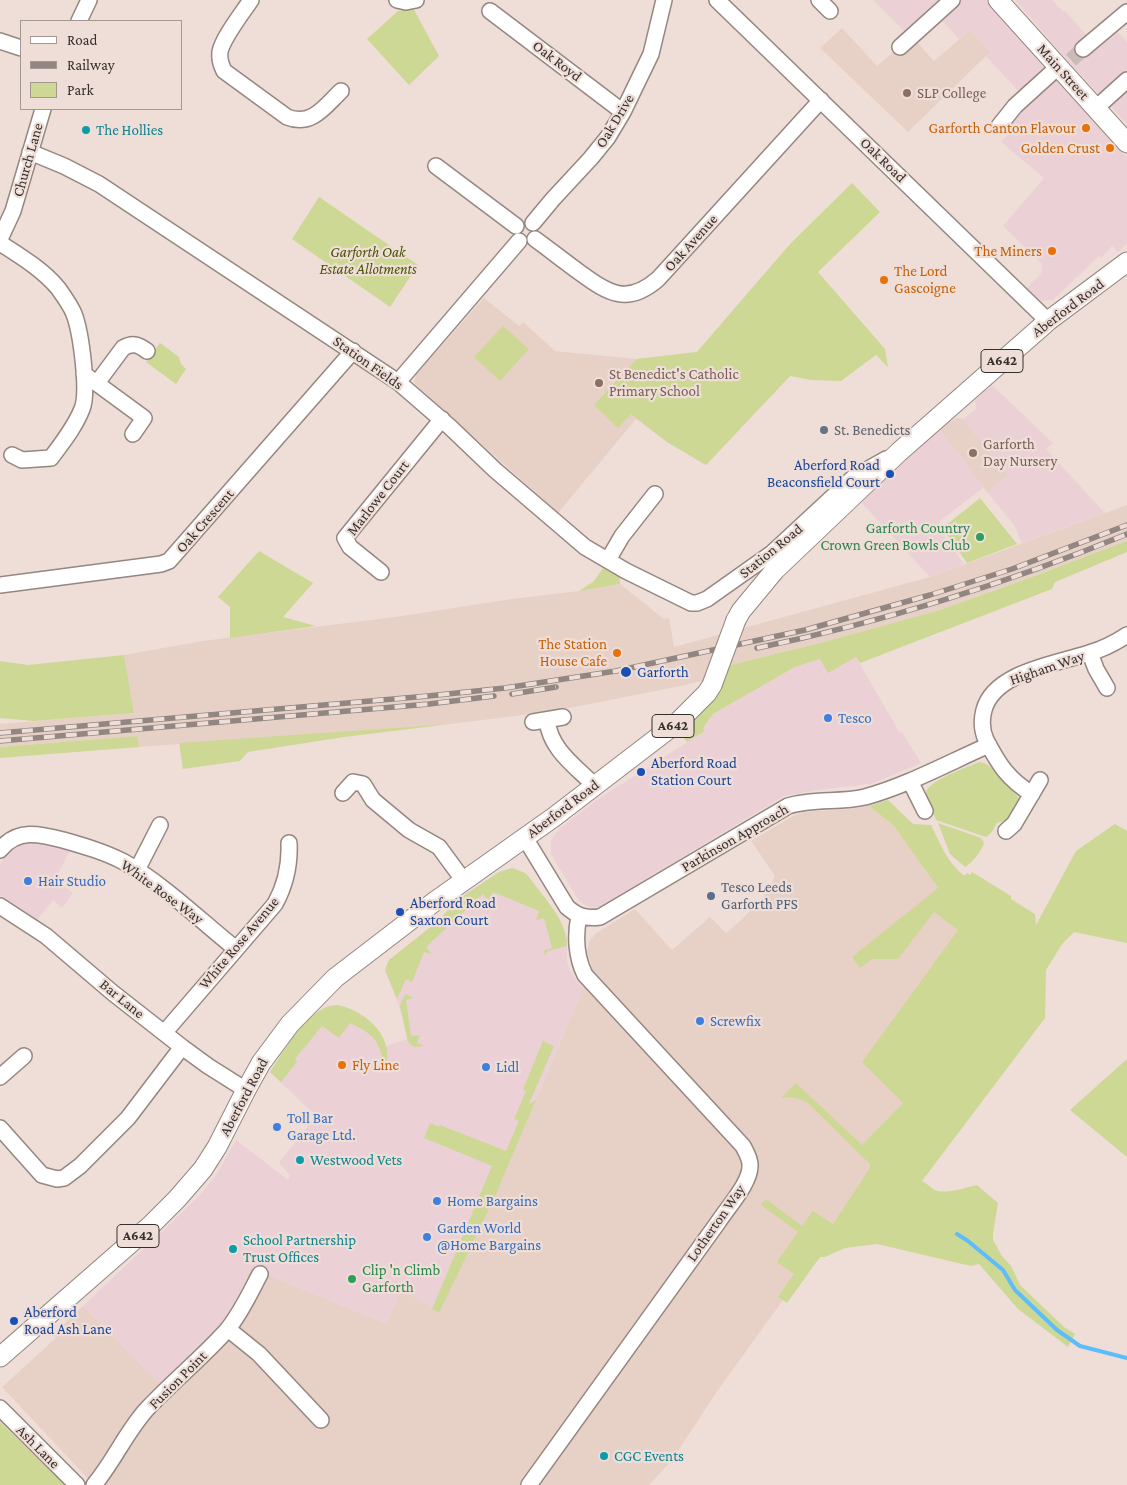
<!DOCTYPE html>
<html>
<head>
<meta charset="utf-8">
<style>
  body { margin:0 }
  #map { position:relative; width:1127px; height:1485px; overflow:hidden; background:#eeded7; font-family:"Crimson Pro",serif }
  canvas { display:block }
  .legend { position:absolute; left:20px; top:20px; width:162px; height:90px; box-sizing:border-box; background:#eeded7; border:1px solid #a49893; margin:0; padding:6px 9px; list-style:none; font-size:15px; color:#36302d }
  .legend li { display:flex; align-items:center; gap:10px; height:25px }
  .legend b { width:25px; border:1px solid #a49893 }
</style>
</head>
<body>
<div id="map">
<canvas width="1127" height="1485"></canvas>
<ul class="legend">
<li><b style="height:6px;background:#fff"></b>Road</li>
<li><b style="height:6px;background:#918681"></b>Railway</li>
<li><b style="height:14px;background:#ccd894"></b>Park</li>
</ul>
</div>
<script>
const ctx = document.querySelector('canvas').getContext('2d');
ctx.lineJoin = 'round';
function paint(path, color) {
  ctx.fillStyle = color;
  ctx.fill(path, 'evenodd');
}
function stroke(path, color, width, dash) {
  ctx.strokeStyle = color;
  ctx.lineWidth = width;
  ctx.lineCap = dash ? 'butt' : 'round';
  ctx.setLineDash(dash || []);
  ctx.stroke(path);
}
function write(font, color, halo, rows, align = 'center') {
  ctx.font = font + ' "Crimson Pro",serif';
  ctx.lineWidth = 4.5;
  ctx.setLineDash([]);
  ctx.textBaseline = 'middle';
  ctx.strokeStyle = halo;
  ctx.fillStyle = color;
  for (const [text, x, y, turn = 0] of rows) {
    ctx.save();
    ctx.translate(x, y);
    ctx.rotate((+turn || 0) * Math.PI / 180);
    ctx.textAlign = isNaN(turn) ? turn : align;
    if (halo) ctx.strokeText(text, 0, 0);
    ctx.fillText(text, 0, 0);
    ctx.restore();
  }
}
paint(new Path2D(`
  M873,0h71l-37,34z
  M962,0h25l58,65 -1,6 -24,22 -34,-37 4,-4 -20,-22 -11,9 -18,-20z
  M1015,0h37l11,12 2,-1 33,37 19,-17 10,11v27l-10,9 10,10v36l-60,-64z
  M1051,79h7l69,78v87l-9,8 -6,-6 -11,12 -2,-2 -46,44 -12,1 -14,-13 14,-14 1,-10 -39,-38 41,-48 -43,-36 9,-10 -5,-8z
  M992,385l61,58 -7,6 59,64 -83,30 -8,-18 -27,-33 20,-17 -44,-56 13,-10 -1,-9z
  M939,428l45,59 -44,34 1,11 23,32 -34,13 -69,-75z
  M856,657l44,76 2,-1 19,31 -50,21 -53,6 -34,6 -185,111 -8,1 -8,-4 -6,-6 -26,-44v-14l9,-12 38,-29 107,-68 -2,-3 10,-14 82,-47 25,-8z
  M34,840l36,10 -15,30 18,13 -11,15 -9,-8 -16,20 -37,-25v-30l6,-11 13,-10z
  M512,868l13,5 4,4 32,44 6,18v21l3,10 5,9 9,8 -91,214 -54,112 -38,-25 -14,36 -136,-56 -17,37 -9,14 -9,12 -55,54 -78,-79 116,-110 17,-21 20,-35 52,40 2,-4 -11,-14 37,-46 -46,-44 24,-35 25,-26 5,-4 13,-2 15,5 16,9 11,12 7,15 21,-7 -5,-25 -17,-44 4,-10 48,-38 19,-21 43,-29z`), '#ebd1d6');
paint(new Path2D(`
  M842,28l35,38 18,-15 5,5 16,-15 18,20 36,-31 20,22 -82,80 -88,-84z
  M780,256l10,120 -84,89 -39,-23 -31,-23 -78,94 -141,-127 -3,-4 2,-8 68,-76 35,28 4,-4 32,29 82,8 60,-7z
  M957,418l6,1 45,56 -21,17 -48,-64z
  M1127,505v36l-28,11 -159,58 -120,33 -111,27 -4,10 -24,6 -132,26 -99,12 -311,23 -2,-11 -137,11v-23l134,-11 -10,-58 79,-14 192,-24 117,-18 67,-8 41,-7 44,35 5,-1 5,29 256,-70z
  M869,806l24,19 45,63 20,-17 84,59 -225,323 -99,137 -46,70 -23,25h-555l-92,-98 54,-49 -3,-4 30,-28 78,78 55,-53 9,-12 9,-14 17,-37 136,56 14,-36 38,25 54,-112 91,-214 8,-20 -5,-16 2,-9 6,-8 40,-25 37,41 38,-33 16,16 15,-13 28,-29 6,-15 -24,-35 42,-25 11,-4 44,-3z`), '#e7d1c7');
paint(new Path2D(`
  M413,8l26,48 -30,29 -42,-46 31,-28z
  M852,183l28,29 -62,60 67,77 3,18 -12,-12 -35,26 -30,-1 -21,-4 -84,89 -39,-23 -36,-28 -13,14 -24,-23 43,-46 60,-7 93,-108z
  M319,197l99,68 -28,42 -98,-68z
  M503,326l26,23 -29,32 -26,-24z
  M160,343l19,14 2,7 5,5 -10,15 -30,-22z
  M980,498l37,46 -50,19 -23,-33 1,-4z
  M1127,541v11l-72,30 -3,7 -192,74 -4,-6 -28,16 -8,-14 -25,8 -82,47 -10,14 2,3 -18,11 -8,-10c24,-21 40,-36 51,-67l90,-22 120,-33 97,-35z
  M259,551l54,32 -30,34 33,9 -86,12v-31l-12,-10z
  M603,568l16,8 1,8 -41,7 15,-10z
  M124,655l10,58 -100,8 -34,-3v-57l28,4z
  M450,724l-106,13 -96,15 -8,9 -57,8 -4,-26z
  M137,736l2,11 -139,11v-11z
  M979,762c12,1 17,12 25,20 6,8 15,12 17,22l-11,15 -13,4 -6,10 -5,4 -50,-17c-2,-6 -10,-20 -10,-26 -1,-13 43,-27 53,-32z
  M888,800l25,24 18,1c10,20 16,37 33,51l3,-3 3,2 2,-3 39,24v3l24,15 1,11 40,-74 39,-27 12,7v112l-53,-11 -12,12 -16,26 -1,48 -123,163c6,3 9,7 13,9 10,5 32,-3 42,-5l21,18 -5,30v7l9,16 9,10 9,19 44,42 11,7 -7,13 -50,-38 -39,-45 -8,2 -94,-22 -32,4 -20,9h-5l-33,46 -9,-6 16,-23 -17,-12 21,-30 -37,-27 5,-6 36,27 11,-15 20,13 37,-56v-4l-62,-61c-10,-5 -16,-7 -27,-5l15,-15 66,62 41,-42 -41,-41 96,-132 -24,-18 -36,47h-26l-12,9 -8,-11 86,-69 -45,-63 -24,-19z
  M938,823l43,15 3,5c-3,9 -11,19 -19,24l-15,-13z
  M512,868l13,5 4,4c15,21 38,43 38,69l-20,5 -1,4 -3,-4 9,-3 -8,-30 -8,2 3,-9 -46,-19 -4,8 -6,-6 -57,53 6,7 -8,-2 -12,30 -6,-3 -9,20 -12,-29 4,-10 48,-38 19,-21 43,-29z
  M405,994l9,4 -8,2 5,36 9,-1 -3,8 8,3 -11,1 -6,-5 -8,-36z
  M337,1005c28,5 60,33 48,64 -6,-29 -9,-33 -35,-46l-11,15 -17,-12 -27,33 2,3 -16,20 -11,-10c15,-22 38,-66 67,-67z
  M543,1041l11,5 -25,58 7,-4 -43,101 -54,112 -7,-4 60,-143 -68,-28 6,-15 9,4 1,-2 66,26 13,-30 -5,-2 12,-28 -3,-2z
  M1127,1059v98l-57,-47z
  M0,1422l65,63h-65z`), '#ccd894');
stroke(new Path2D(`
  M957,1234l11,7 35,29 12,20 42,40 23,16 47,12`), '#5dbcfb', 4);
stroke(new Path2D(`
  M1071,60l12,-11`), '#c9bbb5', 15, [15, 8]);
const minor = new Path2D(`
  M251,0c-8,12 -29,39 -31,52 -1,7 1,13 4,19l63,46c25,10 38,-11 54,-26
  M397,0l9,2 10,-2
  M717,0l331,321
  M819,0l11,11
  M490,11l133,101
  M79,21l10,-21
  M0,41l21,7
  M900,47l52,-47
  M1083,49l44,-37
  M1096,108l31,-28
  M999,126l16,-20 43,-39
  M30,152l34,14 35,18 299,198 52,45 45,43 90,77 41,24 65,32h6l10,-4 65,-46 82,-76 32,-18
  M436,166l80,60
  M533,223l20,-24 38,-41 17,-21 15,-25 28,-58 13,-54
  M0,239l13,-28 30,-102
  M535,239c15,11 29,22 44,33 29,21 48,34 79,7l163,-179
  M0,243c20,13 42,26 58,45 5,7 13,18 16,26 7,18 15,78 8,95 -7,18 -20,34 -31,49l-29,2 -10,-5
  M84,374l60,44 -11,16
  M398,382l121,-141
  M97,383l26,-35c10,-6 16,-3 24,3
  M608,560l14,-24 33,-42
  M381,572l-31,-25 -5,-9 97,-119
  M0,585l161,-21 8,-3 184,-210
  M1090,653l6,16 11,19
  M547,720c3,29 27,45 47,65
  M533,722l30,-5
  M910,781l15,30
  M343,793l10,-11 10,2 10,16 36,30 30,17 25,34
  M1032,794c-24,-15 -33,-29 -46,-54 -4,-9 -5,-19 -2,-30 10,-38 72,-46 105,-57 14,-4 26,-10 38,-18
  M1006,831l8,-7 26,-44
  M525,838l42,69c10,9 19,12 33,10l188,-111c25,-8 51,-3 77,-9 43,-12 83,-34 124,-52
  M0,850c17,-22 40,-16 63,-10 21,6 42,12 61,22 38,21 77,59 112,87
  M137,870l23,-45
  M0,906l46,30 67,57 69,54 26,19 38,24
  M164,1033l111,-129c11,-20 15,-39 14,-61
  M0,1077l24,-21
  M0,1128l42,47 15,4 7,-1 16,-12 48,-48 54,-71
  M228,1329l31,25 62,66
  M0,1408l77,77
  M94,1485c20,-24 31,-51 52,-75 26,-28 56,-52 81,-80 14,-17 23,-37 33,-56
  M529,1485l190,-264c9,-14 32,-39 31,-56 0,-7 -4,-13 -7,-19l-158,-171c-9,-18 -10,-40 -6,-59`);
const major = new Path2D(`
  M998,0l129,143
  M736,620l5,-9 34,-41 124,-118 149,-131 79,-59
  M0,1357l150,-131 27,-27 26,-30 14,-22 29,-57 15,-27 29,-39 45,-46 99,-76 120,-85 124,-95 29,-29 5,-8`);
stroke(minor, '#958680', 18);
stroke(major, '#958680', 21);
stroke(minor, '#fff', 15);
stroke(major, '#fff', 19);
const rail = new Path2D(`
  M757,648c126,-26 251,-65 370,-114
  M512,694l44,-7
  M0,733l428,-37 77,-8 111,-17 189,-41 125,-35 82,-26 115,-44
  M0,741l429,-37 65,-8`);
stroke(rail, '#918681', 5.5);
stroke(rail, '#eeded7', 4, [11]);
const majorBridge = new Path2D(`
  M712,685l24,-65`);
stroke(majorBridge, '#958680', 21, []);
stroke(majorBridge, '#fff', 19);
for (const [x, y, r, color] of [
  [907,93,5,"#8d6e63"],
  [1086,128,5,"#e8710a"],
  [86,130,5,"#0f9aa8"],
  [1110,148,5,"#e8710a"],
  [1052,251,5,"#e8710a"],
  [884,280,5,"#e8710a"],
  [599,383,5,"#8d6e63"],
  [824,430,5,"#6b7280"],
  [973,453,5,"#8d6e63"],
  [890,474,5,"#1a4fb4"],
  [980,537,5,"#2e9e5b"],
  [617,653,5,"#e8710a"],
  [626,672,6,"#1a4fb4"],
  [828,718,5,"#3f7fe0"],
  [641,772,5,"#1a4fb4"],
  [28,881,5,"#3f7fe0"],
  [711,896,5,"#5c6f8a"],
  [400,912,5,"#1a4fb4"],
  [700,1021,5,"#3f7fe0"],
  [342,1065,5,"#e8710a"],
  [486,1067,5,"#3f7fe0"],
  [277,1127,5,"#3f7fe0"],
  [300,1160,5,"#0f9aa8"],
  [437,1201,5,"#3f7fe0"],
  [427,1237,5,"#3f7fe0"],
  [233,1249,5,"#0f9aa8"],
  [352,1279,5,"#2e9e5b"],
  [14,1321,5,"#1a4fb4"],
  [604,1456,5,"#0f9aa8"]
]) {
  const dot = new Path2D();
  dot.arc(x, y, r, 0, 2 * Math.PI);
  ctx.fillStyle = color;
  ctx.fill(dot);
  stroke(dot, '#eeded7', 2);
}
for (const [x, y, w] of [
  [1002,361,42],
  [673,726,42],
  [138,1236,42]
]) {
  const box = new Path2D();
  box.roundRect(x - w / 2, y - 11.5, w, 23, 4);
  ctx.fillStyle = '#eeded7';
  ctx.fill(box);
  stroke(box, '#36302d', 1);
}
write('bold 14px', '#36302d', null, [
  ["A642",1002,361],
  ["A642",673,726],
  ["A642",138,1236]
]);
write('15px', '#36302d', '#eeded7', [
  ["Oak Royd",557,61,37],
  ["Main Street",1063,72,48],
  ["Oak Drive",615,121,-59],
  ["Church Lane",28,160,-74],
  ["Oak Road",883,160,44],
  ["Oak Avenue",691,243,-48],
  ["Aberford Road",1068,308,-37],
  ["Station Fields",368,363,35],
  ["Marlowe Court",378,498,-52],
  ["Oak Crescent",205,521,-49],
  ["Station Road",771,551,-39],
  ["Higham Way",1047,668,-19],
  ["Aberford Road",563,809,-37],
  ["Parkinson Approach",735,838,-30],
  ["White Rose Way",162,892,36],
  ["White Rose Avenue",239,943,-50],
  ["Bar Lane",122,999,39],
  ["Aberford Road",244,1097,-62],
  ["Lotherton Way",716,1223,-55],
  ["Fusion Point",178,1380,-45],
  ["Ash Lane",38,1447,45]
]);
write('15px', '#785e54', '#eeded7', [
  ["SLP College",917,93],
  ["St Benedict's Catholic",609,374],
  ["Primary School",609,391],
  ["Garforth",983,444],
  ["Day Nursery",983,461]
], 'left');
write('15px', '#c56008', '#eeded7', [
  ["Garforth Canton Flavour",1076,128],
  ["Golden Crust",1100,148],
  ["The Miners",1042,251],
  ["The Lord",894,271,"left"],
  ["Gascoigne",894,288,"left"],
  ["The Station",607,644],
  ["House Cafe",607,661],
  ["Fly Line",352,1065,"left"]
], 'right');
write('15px', '#0d838f', '#eeded7', [
  ["The Hollies",96,130],
  ["Westwood Vets",310,1160],
  ["School Partnership",243,1240],
  ["Trust Offices",243,1257],
  ["CGC Events",614,1456]
], 'left');
write('italic 15px', '#4a5304', '#eeded7', [
  ["Garforth Oak",368,252],
  ["Estate Allotments",368,269]
]);
write('15px', '#5b616d', '#eeded7', [
  ["St. Benedicts",834,430]
], 'left');
write('15px', '#164399', '#eeded7', [
  ["Aberford Road",880,465,"right"],
  ["Beaconsfield Court",880,482,"right"],
  ["Garforth",637,672],
  ["Aberford Road",651,763],
  ["Station Court",651,780],
  ["Aberford Road",410,903],
  ["Saxton Court",410,920],
  ["Aberford",24,1312],
  ["Road Ash Lane",24,1329]
], 'left');
write('15px', '#27864d', '#eeded7', [
  ["Garforth Country",970,528],
  ["Crown Green Bowls Club",970,545],
  ["Clip 'n Climb",362,1270,"left"],
  ["Garforth",362,1287,"left"]
], 'right');
write('15px', '#366cbe', '#eeded7', [
  ["Tesco",838,718],
  ["Hair Studio",38,881],
  ["Screwfix",710,1021],
  ["Lidl",496,1067],
  ["Toll Bar",287,1118],
  ["Garage Ltd.",287,1135],
  ["Home Bargains",447,1201],
  ["Garden World",437,1228],
  ["@Home Bargains",437,1245]
], 'left');
write('15px', '#4e5e75', '#eeded7', [
  ["Tesco Leeds",721,887],
  ["Garforth PFS",721,904]
], 'left');
</script>
</body>
</html>
